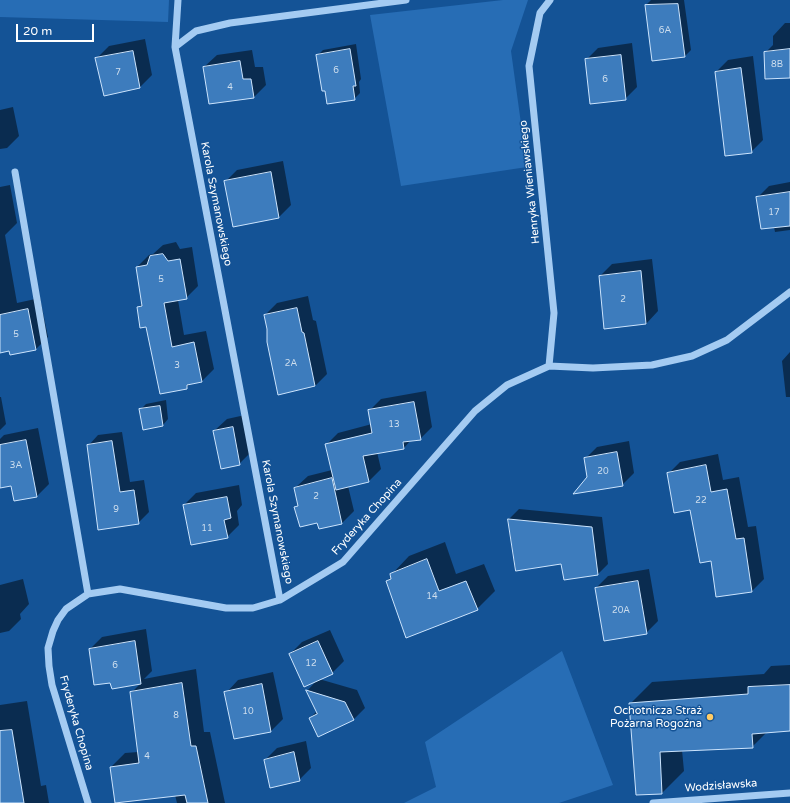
<!DOCTYPE html>
<html>
<head>
<meta charset="utf-8">
<style>
  body { margin:0 }
  #map { position:relative; width:790px; height:803px; overflow:hidden; background:#145396; font-family:"Varela Round",sans-serif }
  canvas { display:block }
  .scale { position:absolute; left:16px; top:24px; width:78px; height:18px; box-sizing:border-box; border:2px solid #fff; border-top:0; padding-left:5px; font-size:12px; line-height:14px; white-space:nowrap; color:#fff; -webkit-text-stroke:3px #145396; paint-order:stroke }
</style>
</head>
<body>
<div id="map">
<canvas width="790" height="803"></canvas>
<div class="scale">20 m</div>
</div>
<script>
const ctx = document.querySelector('canvas').getContext('2d');
ctx.lineJoin = 'round';
function paint(path, color) {
  ctx.fillStyle = color;
  ctx.fill(path, 'evenodd');
}
function stroke(path, color, width, dash) {
  ctx.strokeStyle = color;
  ctx.lineWidth = width;
  ctx.lineCap = dash ? 'butt' : 'round';
  ctx.setLineDash(dash || []);
  ctx.stroke(path);
}
function write(font, color, halo, rows, align = 'center') {
  ctx.font = font + ' "Varela Round",sans-serif';
  ctx.lineWidth = 3;
  ctx.setLineDash([]);
  ctx.textBaseline = 'middle';
  ctx.strokeStyle = halo;
  ctx.fillStyle = color;
  for (const [text, x, y, turn = 0] of rows) {
    ctx.save();
    ctx.translate(x, y);
    ctx.rotate((+turn || 0) * Math.PI / 180);
    ctx.textAlign = isNaN(turn) ? turn : align;
    if (halo) ctx.strokeText(text, 0, 0);
    ctx.fillText(text, 0, 0);
    ctx.restore();
  }
}
paint(new Path2D(`
  M0,0h169l-1,22 -168,-5z
  M503,0h25l-17,51 16,116 -126,19 -31,-171z
  M562,651l51,134 -54,18h-155l32,-16 -11,-45z`), '#276db5');
paint(new Path2D(`
  M651,0h33l7,50 -6,6 -39,-51z
  M785,23h5v54l-25,-24 8,-8v-9z
  M145,39l7,36 -12,12 -43,-29 12,-12z
  M632,43l5,44 -12,12 -39,-39 12,-12z
  M356,44l5,35 -2,3 1,11 -6,6 -37,-43 6,-6z
  M252,50l3,17h8l3,18 -12,12 -50,-30 13,-12z
  M753,56l10,84 -12,12 -35,-80 12,-12z
  M13,107l6,29 -12,12 -7,1v-39z
  M283,161l8,44 -12,12 -54,-35 12,-12z
  M790,182v48l-15,2 -1,-5 -17,-29 12,-12z
  M10,185l7,38 -12,12 12,68 23,-5 8,39 -12,12 -27,1 -9,2v-165z
  M176,242l4,7 12,-2 6,39 -12,12 -8,2 6,35 22,-4 8,38 -12,12 -11,2 -5,5 -39,-63 -9,-17 5,-6 -6,-35 12,-12 4,-1 10,-9z
  M652,259l6,52 -12,13 -46,-48 12,-12z
  M308,296l5,24 3,1 11,53 -12,12 -47,-57 -3,-14 12,-12z
  M790,352v45h-4l-4,-36z
  M426,391l6,36 -12,12 -9,1 -7,8 -27,4 4,17 -12,12 -21,5 6,25 -12,12 -24,-1 -22,-15 3,-3 -4,-16 13,-12 24,-6 -6,-25 12,-12 34,-9 -3,-13 12,-12z
  M0,397h1l5,27 -6,6z
  M166,400l2,19 -5,6 -22,-16 5,-5z
  M245,415l6,37 -12,12 -25,-33 13,-12z
  M38,428l11,56 -12,12 -22,4 -3,-15 -12,2v-48l4,-4z
  M122,432l8,50 14,-2 5,32 -11,11 -50,-77 10,-11z
  M629,441l5,32 -12,12 -37,-26 12,-12z
  M718,454l5,26 16,-3 9,50 8,-1 8,53 -12,12 -40,-31 -21,-51 -23,-35 12,-12z
  M239,485l3,20 -5,6 2,14 -12,12 -43,-32 12,-12z
  M519,509l83,8 6,47 -10,10 -33,5 -3,-16 -46,7 -7,-51z
  M445,542l11,32 28,-10 11,27 -18,18 -90,-28 5,-5v-2l17,-18z
  M649,569l9,52 -12,12 -50,-45 12,-12z
  M23,579l6,25 -9,10 1,5 -12,12 -9,2v-48z
  M146,629l6,42 -8,8 52,-10 8,63h6l15,71h-48l-2,-8 -64,-28 14,-14 13,-1 -7,-59 10,-10 -30,-1 -21,-33 12,-12z
  M330,630l14,31 -12,12 -13,6 38,11 8,18 -12,12 -43,-2 7,-7 -10,-20 10,-11 -27,-26 12,-12z
  M790,665v65l-22,1 -16,16 -70,3 2,21 -22,22 -32,-89 22,-22 112,-8 7,-8z
  M273,672l10,47 -12,12 -45,-38 12,-13z
  M27,701l14,85 5,-1 3,18h-49v-98z
  M306,741l5,27 -12,12 -34,-20 12,-12z`), '#0007');
const building = new Path2D(`
  M678,4l7,53 -33,4 -7,-56z
  M350,49l6,37h-3l2,14 -28,4 -2,-13h-3l-6,-36z
  M790,49v29l-25,1 -1,-27z
  M133,51l7,37 -36,8 -9,-38z
  M621,55l5,45 -36,4 -5,-45z
  M240,61l3,18h8l3,19 -45,6 -6,-37z
  M741,68l11,85 -27,3 -10,-84z
  M271,172l8,46 -46,9 -9,-46z
  M790,192v34l-29,3 -5,-32z
  M163,254l5,7 12,-2 7,40 -23,4 8,44 22,-5 8,40 -15,3v4l-27,5 -14,-67 -6,1 -3,-21 5,-1 -6,-39 11,-2 3,-9z
  M641,271l5,53 -42,5 -5,-53z
  M297,308l5,24 2,1 11,53 -37,9 -11,-53v-13l-3,-14z
  M28,309l8,41 -26,5 -1,-4 -9,2v-38z
  M414,402l7,38 -18,2 1,7 -41,7 6,26 -33,8 -11,-46 47,-11 -4,-23z
  M160,406l3,20 -20,4 -4,-21z
  M233,427l7,38 -19,4 -8,-38z
  M26,440l11,57 -23,4 -3,-15 -11,2v-43z
  M112,441l8,51 14,-2 5,34 -41,6 -11,-85z
  M617,452l6,34 -50,8 14,-17 -3,-19z
  M706,465l5,27 16,-3 9,50 8,-1 8,54 -36,5 -5,-36 -11,2 -10,-53 -16,3 -7,-40z
  M332,478l10,46 -23,5 -2,-6 -17,4 -6,-20 4,-1 -4,-18z
  M227,497l4,21 -7,2 4,18 -37,7 -8,-40z
  M508,519l84,8 6,48 -34,5 -3,-16 -45,7z
  M427,559l12,32 27,-10 12,29 -72,28 -20,-57 5,-2 -1,-5z
  M638,581l9,53 -43,7 -9,-53z
  M135,641l6,43 -29,5 -2,-6 -16,2 -5,-36z
  M318,641l15,33 -29,13 -15,-33z
  M182,683l9,63h5l12,57h-21l-2,-8 -70,8 -5,-36 29,-4 -9,-71z
  M262,684l9,48 -37,7 -10,-47z
  M790,685v46l-38,3 1,14 -93,4 2,42 -26,1 -7,-92 119,-9v-7z
  M306,690l39,12 9,18 -36,17 -9,-19 8,-4z
  M12,730l12,73h-24v-72z
  M294,752l6,29 -30,7 -6,-28z`);
paint(building, '#3d7cbd');
stroke(building, '#cce4fd', 1);
stroke(new Path2D(`
  M175,47l3,-47
  M15,172l73,422
  M549,366l5,-53 -25,-247 11,-53 10,-13
  M280,600l-105,-553 21,-16 34,-8 176,-23
  M88,803l-36,-118 -3,-19 -1,-18 5,-17 5,-11 8,-11 22,-15 32,-5 106,19h27l27,-8 63,-38 132,-151 32,-26 42,-19 44,2 59,-3 40,-9 35,-16 63,-48
  M653,803l137,-10`), '#a4cbf2', 7);
for (const [x, y, r, color] of [
  [710,717,4,"#ffcb65"]
]) {
  const dot = new Path2D();
  dot.arc(x, y, r, 0, 2 * Math.PI);
  ctx.fillStyle = color;
  ctx.fill(dot);
  stroke(dot, '#145396', 1.5);
}
write('9px', '#cedeee', null, [
  ["6A",665,31],
  ["8B",777,65],
  ["6",336,71],
  ["7",118,73],
  ["6",605,80],
  ["4",230,88],
  ["17",774,213],
  ["5",161,280],
  ["2",623,300],
  ["5",16,335],
  ["2A",291,364],
  ["3",177,366],
  ["13",394,425],
  ["3A",16,466],
  ["20",603,472],
  ["2",316,497],
  ["22",701,501],
  ["9",116,510],
  ["11",207,529],
  ["14",432,597],
  ["20A",621,611],
  ["12",311,664],
  ["6",115,666],
  ["10",248,712],
  ["8",176,716],
  ["4",147,757]
]);
write('11px', '#fff', '#145396', [
  ["Henryka Wieniawskiego",530,182,-96],
  ["Karola Szymanowskiego",216,204,79],
  ["Fryderyka Chopina",367,517,-48],
  ["Karola Szymanowskiego",277,522,79],
  ["Fryderyka Chopina",76,723,74],
  ["Wodzisławska",721,786,-4]
]);
write('11px', '#fff', '#145396', [
  ["Ochotnicza Straż",702,711],
  ["Pożarna Rogoźna",702,724]
], 'right');
</script>
</body>
</html>
